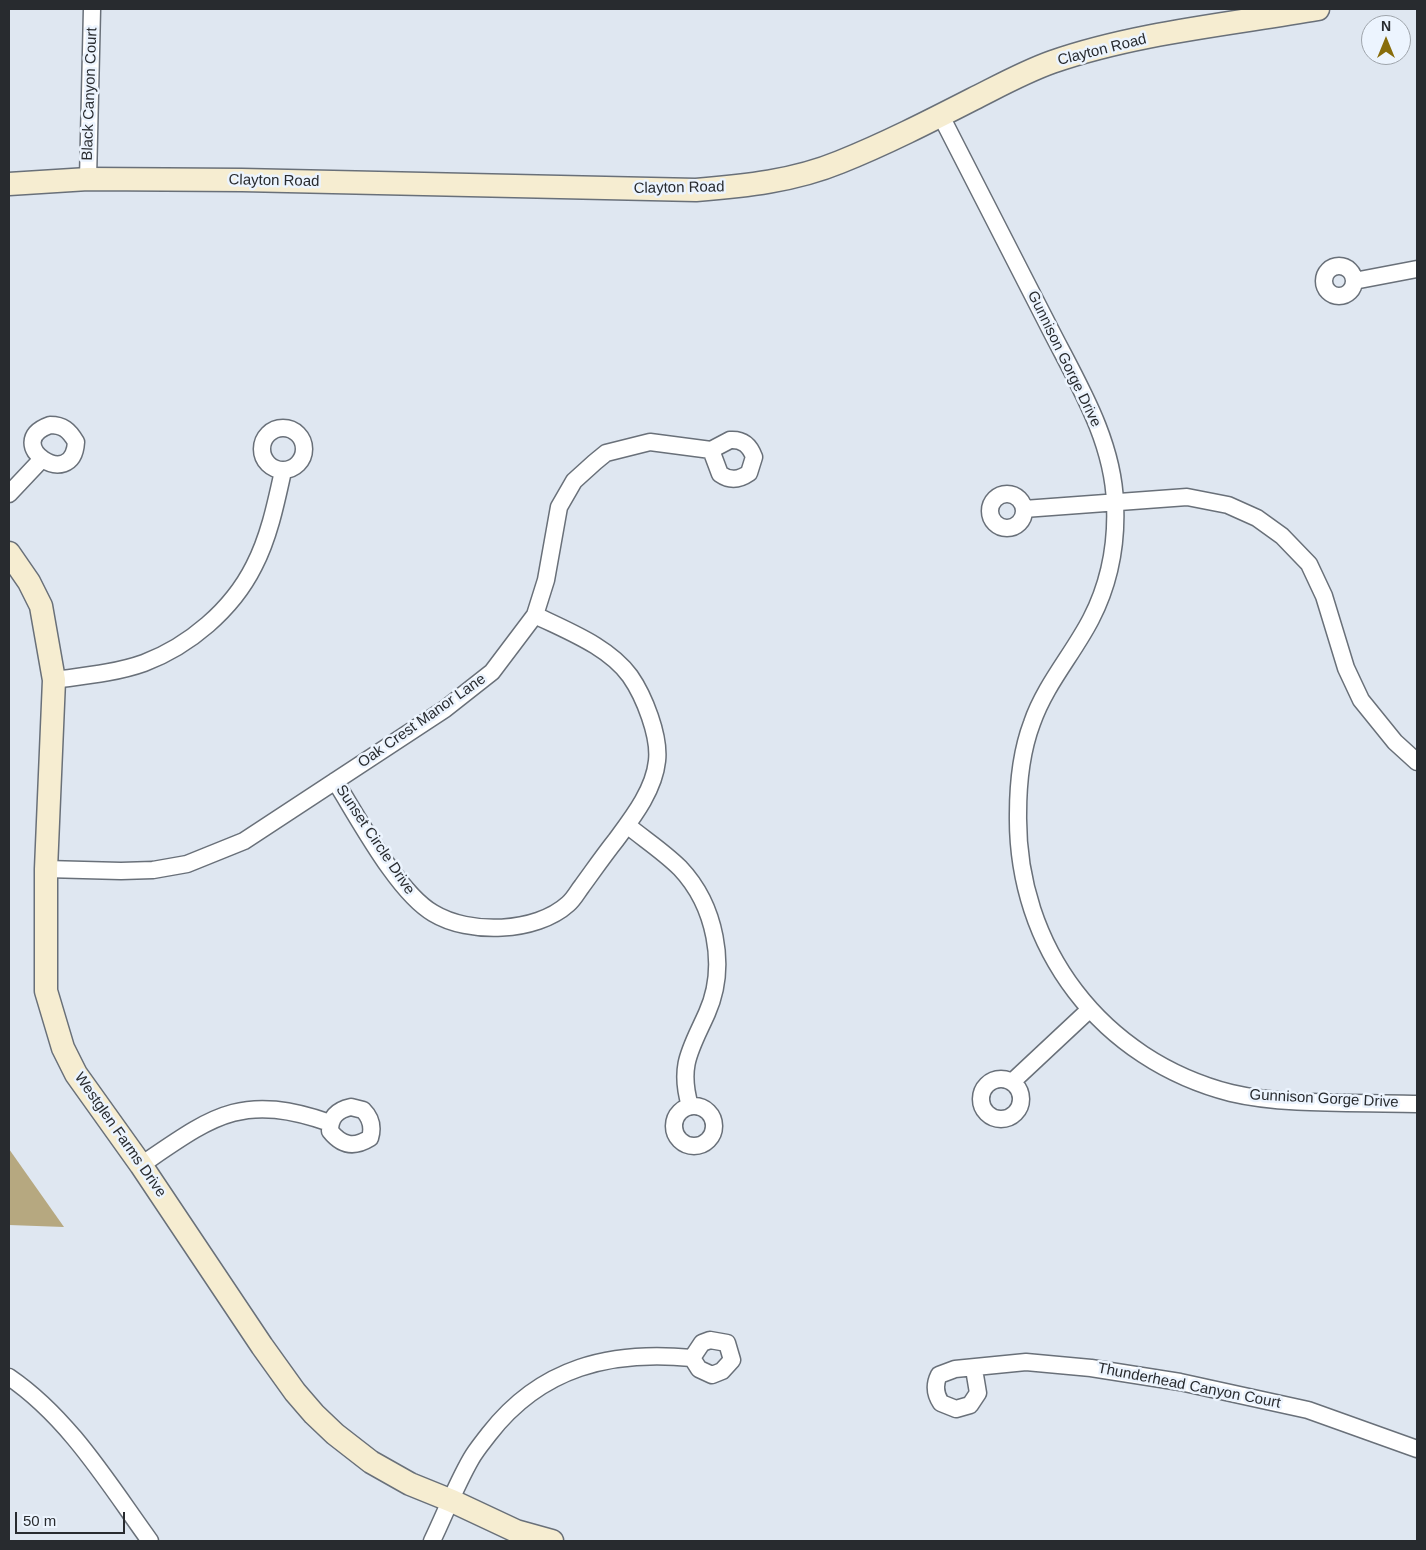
<!DOCTYPE html>
<html>
<head>
<meta charset="utf-8">
<style>
  body { margin:0 }
  #map { position:relative; width:1426px; height:1550px; overflow:hidden; background:#dfe7f1; font-family:Helvetica,sans-serif }
  canvas { display:block }
  .frame { position:absolute; inset:0; border:10px solid #282b2f; pointer-events:none }
  .north { position:absolute; left:1361px; top:15px; width:50px; height:50px; box-sizing:border-box; background:#ecf4fe; border:1px solid #9ea4ab; border-radius:50%; rotate:0deg; font-size:14px; font-weight:700; line-height:20px; text-align:center; color:#282b2f }
  .north::after { content:''; display:block; margin:auto; width:18px; height:22px; background:#886d0c; clip-path:polygon(50% 0,100% 100%,50% 72%,0 100%) }
  .scale { position:absolute; left:15px; top:1512px; width:110px; height:22px; box-sizing:border-box; border:2px solid #282b2f; border-top:0; padding-left:6px; font-size:15px; line-height:18px; white-space:nowrap; color:#282b2f; -webkit-text-stroke:4px #ecf4fe; paint-order:stroke }
</style>
</head>
<body>
<div id="map">
<canvas width="1426" height="1550"></canvas>
<div class="frame"></div>
<div class="north">N</div>
<div class="scale">50 m</div>
</div>
<script>
const ctx = document.querySelector('canvas').getContext('2d');
ctx.lineJoin = 'round';
function paint(path, color) {
  ctx.fillStyle = color;
  ctx.fill(path, 'evenodd');
}
function stroke(path, color, width, dash) {
  ctx.strokeStyle = color;
  ctx.lineWidth = width;
  ctx.lineCap = dash ? 'butt' : 'round';
  ctx.setLineDash(dash || []);
  ctx.stroke(path);
}
function write(font, color, halo, rows, align = 'center') {
  ctx.font = font + ' Helvetica,sans-serif';
  ctx.lineWidth = 5;
  ctx.setLineDash([]);
  ctx.textBaseline = 'middle';
  ctx.strokeStyle = halo;
  ctx.fillStyle = color;
  for (const [text, x, y, turn = 0] of rows) {
    ctx.save();
    ctx.translate(x, y);
    ctx.rotate((+turn || 0) * Math.PI / 180);
    ctx.textAlign = isNaN(turn) ? turn : align;
    if (halo) ctx.strokeText(text, 0, 0);
    ctx.fillText(text, 0, 0);
    ctx.restore();
  }
}
paint(new Path2D(`
  M9,1149l55,78 -55,-2z`), '#b6a880');
const street = new Path2D(`
  M941,116c35,69 71,138 106,207 28,56 66,115 68,180 2,40 -5,79 -24,116 -18,35 -46,66 -59,104 -11,29 -14,60 -14,91 -2,134 84,246 213,279 54,13 129,9 186,11
  M88,179l4,-170
  M1324 281a15 15 0 1 1 30 0a15 15 0 1 1-30 0Z
  M1354,281l63,-12
  M50,425c13,0 19,5 26,17 -3,51 -76,1 -26,-17z
  M262 449a21 21 0 1 1 42 0a21 21 0 1 1-42 0Z
  M730,440c13,-1 20,6 24,17l-5,16c-10,7 -19,8 -29,1l-9,-24z
  M9,494l33,-35
  M990 511a17 17 0 1 1 34 0a17 17 0 1 1-34 0Z
  M1024,509l163,-12 41,8 29,13 25,18 27,28 15,32 22,72 15,32 34,42 22,20
  M54,680c29,-4 62,-7 90,-17 45,-17 88,-53 110,-97 15,-29 22,-63 29,-95
  M335,781c23,36 62,111 98,132 36,22 103,20 135,-9 6,-5 10,-13 14,-18 11,-15 22,-31 34,-46 17,-23 38,-50 41,-79 3,-25 -13,-65 -27,-85 -22,-30 -63,-45 -95,-61
  M627,825c17,14 37,27 53,43 35,37 48,98 27,145 -16,36 -29,52 -17,93
  M46,869l75,2 32,-1 34,-6 57,-23 201,-132 47,-37 43,-57 11,-35 13,-73 15,-26 21,-19 11,-9 44,-11 61,8
  M981 1099a20 20 0 1 1 40 0a20 20 0 1 1-40 0Z
  M1012,1082l77,-72
  M674 1126a20 20 0 1 1 40 0a20 20 0 1 1-40 0Z
  M351,1107l12,3c8,8 10,18 7,28 -16,10 -28,8 -40,-7 0,-14 7,-21 21,-24z
  M141,1165c72,-49 100,-73 189,-42
  M710,1340l17,3 5,17 -10,11 -10,4 -13,-6 -7,-11 10,-15z
  M974,1369l4,24 -8,12 -14,4 -15,-6c-6,-9 -7,-18 -2,-28l16,-6 71,-7 65,6 89,14 128,28 109,39
  M9,1377c60,41 99,106 141,164
  M432,1541c13,-27 24,-56 39,-82 5,-9 12,-17 18,-25 52,-67 122,-84 203,-76`);
const secondary = new Path2D(`
  M9,184l79,-5 154,1 454,10c49,-4 98,-9 144,-28 45,-18 90,-41 133,-63 26,-13 51,-27 79,-37 83,-29 179,-38 266,-53
  M9,553l20,29 12,24 13,74 -8,189v122l17,57 13,26 65,91 121,181 33,46 19,22 21,20 36,28 39,22 42,17 64,30 36,10`);
stroke(street, '#697079', 19);
stroke(secondary, '#697079', 25);
stroke(street, '#fff', 16);
stroke(secondary, '#f6edd1', 22);
write('15px', '#282b2f', '#ecf4fe', [
  ["Clayton Road",1102,50,-14],
  ["Black Canyon Court",90,94,-88],
  ["Clayton Road",274,181,1],
  ["Clayton Road",679,188,-1],
  ["Gunnison Gorge Drive",1064,359,64],
  ["Oak Crest Manor Lane",422,721,-35],
  ["Sunset Circle Drive",375,840,56],
  ["Gunnison Gorge Drive",1324,1099,3],
  ["Westglen Farms Drive",120,1135,55],
  ["Thunderhead Canyon Court",1189,1386,11]
]);
</script>
</body>
</html>
